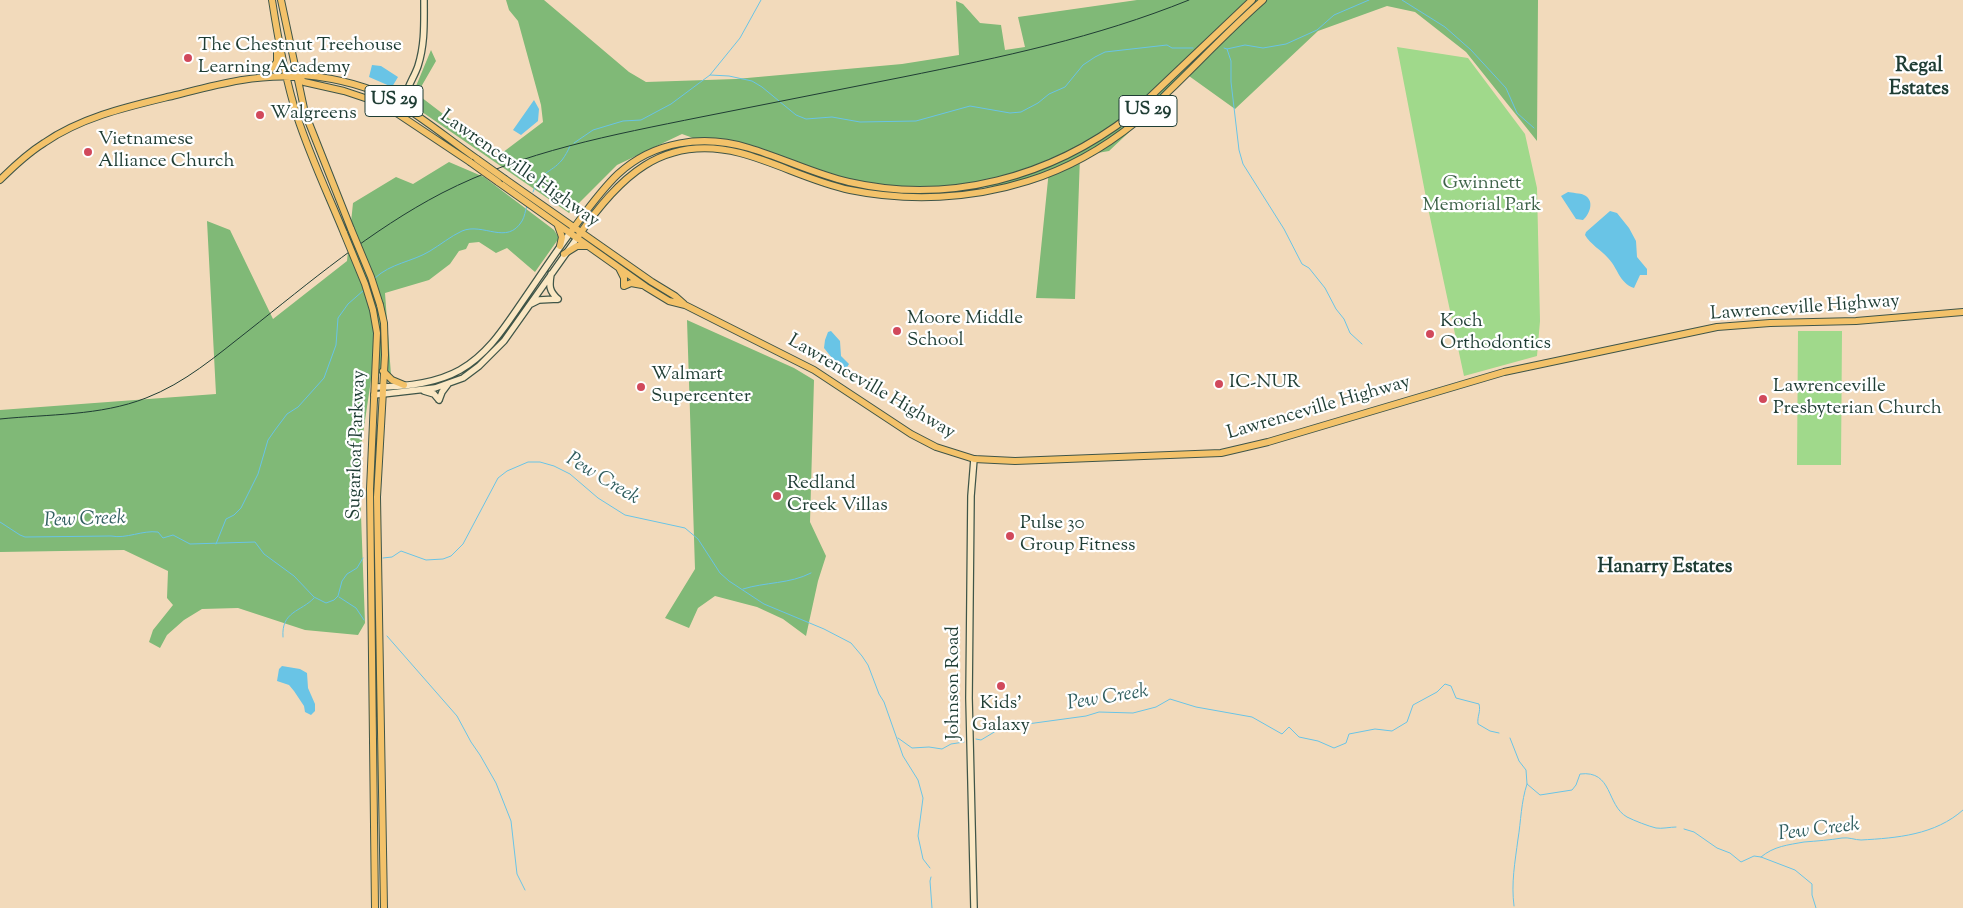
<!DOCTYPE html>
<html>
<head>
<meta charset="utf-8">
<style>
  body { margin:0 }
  canvas { display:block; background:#f2dabb }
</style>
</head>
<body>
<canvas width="1963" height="908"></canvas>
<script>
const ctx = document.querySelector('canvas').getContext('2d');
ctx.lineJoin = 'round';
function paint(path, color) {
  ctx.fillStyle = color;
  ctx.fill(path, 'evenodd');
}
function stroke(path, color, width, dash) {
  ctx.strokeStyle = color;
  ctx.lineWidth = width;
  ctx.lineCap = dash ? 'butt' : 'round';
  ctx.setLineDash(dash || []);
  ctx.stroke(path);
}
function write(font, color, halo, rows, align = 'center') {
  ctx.font = font + ' "Sorts Mill Goudy",serif';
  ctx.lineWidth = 4.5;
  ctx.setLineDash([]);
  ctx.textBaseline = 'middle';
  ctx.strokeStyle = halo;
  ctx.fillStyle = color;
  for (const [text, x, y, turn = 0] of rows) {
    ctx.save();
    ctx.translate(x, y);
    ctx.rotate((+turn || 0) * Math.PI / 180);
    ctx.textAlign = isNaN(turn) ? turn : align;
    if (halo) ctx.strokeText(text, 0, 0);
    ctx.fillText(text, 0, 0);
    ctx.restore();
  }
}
paint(new Path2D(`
  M1397,47l71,11 57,76 12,54 3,133 -3,35 -73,20 -36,-168z
  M1798,331h44l-1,134h-44z`), '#a0d98b');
paint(new Path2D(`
  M506,0h38l85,72 17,10 90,-3 166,-15 57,-9 -3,-54 7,3 17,19 21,2 4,25 20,-3 -7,-30 119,-17h401l-1,141 -71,-89 -51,-40 -28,-6 -69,25 -83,78 -46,-33 -80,75 -29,5 -5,143 -39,-1 13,-128 -27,12 -125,18 -132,-36 -83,-30 -65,31 -48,48 -160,-110 22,-53 5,11 -19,33 81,62 45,-34 -2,-17 -23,-84 -9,-11z
  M449,162l35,15 70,53 5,8 -24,34 -28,-24 -11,5 -17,-11 -10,1 -3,6 -7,2 -9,13 -21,16 -44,13 6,82 -19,-2 -13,88 6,162 -7,12 -53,-5 -67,-22 -36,1 -18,11 -17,15 -7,13 -11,-6 4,-12 20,-25 -6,-7 1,-27 -44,-21 -124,2v-142l216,-16 -9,-173 23,9 43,89 74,-58 6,-58 43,-26 17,7z
  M687,320l107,48 20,12 -4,142 16,34 -8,25 -12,55 -23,-17 -26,-12 -42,-11 -17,12 -9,20 -24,-10 30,-49z`), '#80b977');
paint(new Path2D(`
  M372,65l9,1 17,11 -6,10 -23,-10z
  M534,100l5,9 -1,12 -17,14 -8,-5z
  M1568,192c4,1 12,1 16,3 11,5 6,19 -1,25l-7,-1 -15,-23z
  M1610,211l7,2 12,15 7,13 1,16 10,12v6h-7l-6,13c-15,-5 -16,-20 -26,-30 -7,-8 -18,-14 -23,-23l1,-3z
  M831,331l9,10 1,15 8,8 -3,5 -14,-11 -8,-10 1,-8 3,-8z
  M282,666l18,3 7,4 1,15 7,16v7l-4,4 -6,-3 -1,-6 -10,-15 -5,-6 -12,-4 2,-12z`), '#69c4e6');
stroke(new Path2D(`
  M1402,0l43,27 26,23 35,38 11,25 17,15
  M1224,48l3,1 18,-4 18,3 23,-4 31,-14 17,-15 35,-15
  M1227,49l4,12v21l8,68 4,14 41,65 18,35 7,4 16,20 11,21 8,10 6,14 12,11
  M710,75l30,-37 21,-38
  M574,143l19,-13 30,-9 18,-1 30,-16 39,-29 19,1 23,5 10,6 34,28 10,4 26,-2 28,5 56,-1 54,-15 40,7 11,-1 17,-9 11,-9 16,-7 18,-22 12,-8 10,-5 62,-7 5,3h21
  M533,192c8,-22 17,-18 29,-32 3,-4 6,-9 8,-14
  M375,278c16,-15 37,-16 55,-27 10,-6 21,-15 32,-20 21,-9 45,15 60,-10 3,-5 3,-10 5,-15
  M0,522l20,13 5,2 86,-1c16,3 31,-6 47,-4l5,6 10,-3 17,9 65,-2 9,12 30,22 20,21 12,6 8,-3 4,-4 4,-15 5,-7 10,-6 6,-10
  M216,544l10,-25 8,-4 7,-7 17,-34 10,-34 7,-10 12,-16 11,-7 26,-29 12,-33 2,-27 10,-14 16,-14
  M383,558l9,-1 9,-6 25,9 17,-1 8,-3 12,-12 35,-66 9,-7 21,-9h12l14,4 16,8 28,24 27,17 60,13 13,11 22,34 9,8 35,23 60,25 27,14 11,13 6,9 11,29 5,8 19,54 15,24 5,18 -5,38 5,23 7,9
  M743,589c22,-7 47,-5 68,-16
  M339,597l17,11 8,12
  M387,636l70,80 14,26 9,13 16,28 15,38 6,53 8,16
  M283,637c-2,-26 18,-25 31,-39
  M898,738l14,10 17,-1 13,2 9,-5 13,-2
  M1510,738l9,23 7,9 1,14 13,11 32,-5 4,-5 4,-11c33,-4 26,31 47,43 8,4 21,9 29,11 6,1 14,-1 20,-1
  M976,739l5,1 15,-9 24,-6 66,-9 13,-4 34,1 23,-6 14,-8 26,8 56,10 30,17 7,-7 10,10 19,4 16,7 12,-5 3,-9 26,-5 17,2 15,-9 6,-17 24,-13 8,-8 6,2 5,12 23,6c2,8 -2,12 -1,20l12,7 9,2
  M1684,829l10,3 23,16 13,5 11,9 13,-6 7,1 34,13 17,14v11l4,13
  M1761,857c13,-11 27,-12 43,-15 13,-1 26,-2 38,-4 7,-1 13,2 19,2 36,-2 74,-5 102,-30
  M931,877l-1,4 2,27
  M1514,906c-3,-23 1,-44 4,-67 3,-18 3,-37 9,-55`), '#69c4e6', 1);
const secondary = new Path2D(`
  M408,110c-8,-15 5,-29 10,-44 7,-22 6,-43 6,-66
  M551,274c-2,12 -2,17 7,25
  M531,304l8,-4 19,-1
  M375,387c28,0 60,-3 85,-17 28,-16 44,-42 62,-68 16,-23 31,-46 48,-69
  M424,391l10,3 5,6
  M374,395l61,-7 28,-10 16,-12 25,-25 73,-103
  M439,400l3,-8 6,-8
  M974,459l-3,37 -2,202 5,210`);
const primary = new Path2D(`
  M272,0c6,39 13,78 25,116 13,40 31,78 47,117
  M281,0l24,113 46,116
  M264,77l13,-15v-11
  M297,77l7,5 40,9 27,9 27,14 72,48
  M505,179l147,103 23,14 9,8
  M0,180c14,-14 28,-27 44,-37 39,-27 87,-37 132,-48 40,-10 79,-21 121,-18l6,-2c31,3 64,10 92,26 28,17 55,39 82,58
  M498,182l148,105 23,14 16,4 129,65 97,64 25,13 38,12 41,2 206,-8 47,-11 236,-70 213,-45 53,-4 86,-2 107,-9
  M558,226l4,11 -2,9
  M570,233c15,-20 30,-42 48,-59 36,-33 85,-40 131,-26 34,10 65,26 100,34 100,23 202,-5 282,-67l121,-115
  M577,238c41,-60 85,-105 163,-85 38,10 72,29 110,37 59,12 121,9 178,-9 39,-12 77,-34 108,-59 12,-9 22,-20 32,-30 32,-31 62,-63 95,-92
  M564,254l13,-8h11
  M619,268l5,10v8l7,-3 11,2
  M380,305l4,18 1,32 -8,142 7,411
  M373,310l4,23 -7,156 5,419
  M383,371l9,9 12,5`);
stroke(secondary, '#3f5548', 8);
stroke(primary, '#3f5548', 8);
stroke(secondary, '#fae7c3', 5.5);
stroke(primary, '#f3c26a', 6);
stroke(new Path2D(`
  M0,419c49,-5 100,-3 146,-21 39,-15 70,-42 102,-67 62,-49 123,-101 194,-138 82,-42 170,-58 259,-76 67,-13 135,-27 202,-40 99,-20 192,-39 286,-77`), '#1f3d34', 1);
const primaryBridge = new Path2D(`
  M477,159l28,20
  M470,162l28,20
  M351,229l20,48 9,28
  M344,233l21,51 8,26`);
stroke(primaryBridge, '#3f5548', 8, []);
stroke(primaryBridge, '#f3c26a', 6);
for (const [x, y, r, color] of [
  [188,58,5,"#d1495b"],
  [260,115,5,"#d1495b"],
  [88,152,5,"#d1495b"],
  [897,331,5,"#d1495b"],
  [1430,334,5,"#d1495b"],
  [1219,384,5,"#d1495b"],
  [641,387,5,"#d1495b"],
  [1763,399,5,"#d1495b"],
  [777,496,5,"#d1495b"],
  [1010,536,5,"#d1495b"],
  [1001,686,5,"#d1495b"]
]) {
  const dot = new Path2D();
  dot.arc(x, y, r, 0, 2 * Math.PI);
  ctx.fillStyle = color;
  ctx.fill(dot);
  stroke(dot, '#fff', 2);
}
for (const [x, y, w] of [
  [394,101,58],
  [1148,111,58]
]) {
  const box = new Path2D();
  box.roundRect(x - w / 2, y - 15.5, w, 31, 4);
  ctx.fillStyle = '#fff';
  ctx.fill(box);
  stroke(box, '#1f3d34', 1);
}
write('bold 18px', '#1f3d34', null, [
  ["US 29",394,101],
  ["US 29",1148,111]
]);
write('19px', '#1f3d34', '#fff', [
  ["The Chestnut Treehouse",198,47],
  ["Learning Academy",198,69],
  ["Walgreens",270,115],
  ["Vietnamese",98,141],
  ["Alliance Church",98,163],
  ["Moore Middle",907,320],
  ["School",907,342],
  ["Koch",1440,323],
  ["Orthodontics",1440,345],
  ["Walmart",651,376],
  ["Supercenter",651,398],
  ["IC-NUR",1229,384],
  ["Lawrenceville",1773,388],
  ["Presbyterian Church",1773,410],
  ["Redland",787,485],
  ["Creek Villas",787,507],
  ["Pulse 30",1020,525],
  ["Group Fitness",1020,547],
  ["Kids'",1001,705,"center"],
  ["Galaxy",1001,727,"center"]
], 'left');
write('19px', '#1f3d34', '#fff', [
  ["Lawrenceville Highway",519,170,35],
  ["Lawrenceville Highway",1805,309,-4],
  ["Lawrenceville Highway",871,388,30],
  ["Lawrenceville Highway",1319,409,-16],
  ["Sugarloaf Parkway",358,445,-88],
  ["Johnson Road",955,683,-90]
]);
write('19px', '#3f644a', '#fff', [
  ["Gwinnett",1482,185],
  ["Memorial Park",1482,207]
]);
write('bold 20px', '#1f3d34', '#fff', [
  ["Regal",1919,68],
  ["Estates",1919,91],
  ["Hanarry Estates",1665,569]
]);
write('italic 20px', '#325f60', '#fff', [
  ["Pew Creek",602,480,31],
  ["Pew Creek",85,521,-2],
  ["Pew Creek",1108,699,-9],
  ["Pew Creek",1819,831,-7]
]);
</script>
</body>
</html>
